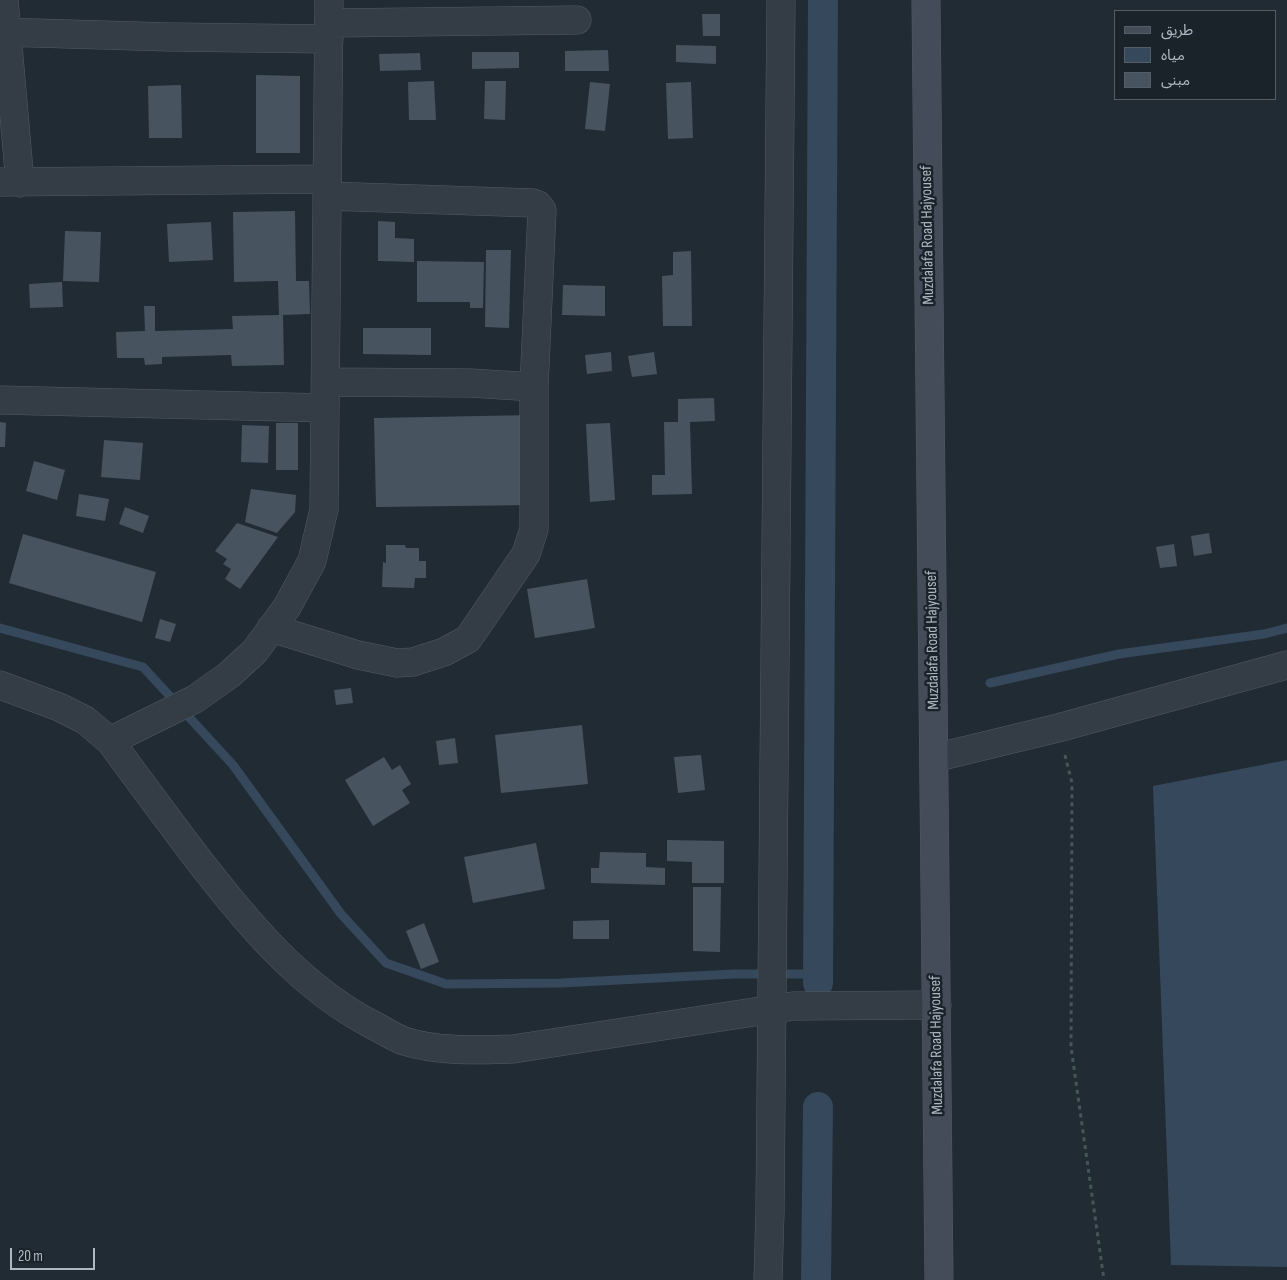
<!DOCTYPE html>
<html>
<head>
<meta charset="utf-8">
<style>
  body { margin:0 }
  #map { position:relative; width:1287px; height:1280px; overflow:hidden; background:#212b34; font-family:"Sofia Sans Condensed","Noto Sans Arabic",sans-serif }
  canvas { display:block }
  .legend { position:absolute; left:1114px; top:10px; width:162px; height:90px; box-sizing:border-box; background:#1a222a; border:1px solid #555e67; margin:0; padding:6px 9px; list-style:none; font-size:15px; color:#aeb8c2 }
  .legend li { display:flex; align-items:center; gap:10px; height:25px }
  .legend b { width:25px; border:1px solid #555e67 }
  .scale { position:absolute; left:10px; top:1248px; width:85px; height:22px; box-sizing:border-box; border:2px solid #aeb8c2; border-top:0; padding-left:6px; font-size:15px; line-height:18px; white-space:nowrap; color:#aeb8c2; -webkit-text-stroke:4px #1a222a; paint-order:stroke }
</style>
</head>
<body>
<div id="map">
<canvas width="1287" height="1280"></canvas>
<ul class="legend">
<li><b style="height:6px;background:#434c58"></b>طريق</li>
<li><b style="height:14px;background:#36485b"></b>مياه</li>
<li><b style="height:14px;background:#47535e"></b>مبنى</li>
</ul>
<div class="scale">20 m</div>
</div>
<script>
const ctx = document.querySelector('canvas').getContext('2d');
ctx.lineJoin = 'round';
function paint(path, color) {
  ctx.fillStyle = color;
  ctx.fill(path, 'evenodd');
}
function stroke(path, color, width, dash) {
  ctx.strokeStyle = color;
  ctx.lineWidth = width;
  ctx.lineCap = dash ? 'butt' : 'round';
  ctx.setLineDash(dash || []);
  ctx.stroke(path);
}
function write(font, color, halo, rows, align = 'center') {
  ctx.font = font + ' "Sofia Sans Condensed",sans-serif';
  ctx.lineWidth = 5;
  ctx.setLineDash([]);
  ctx.textBaseline = 'middle';
  ctx.strokeStyle = halo;
  ctx.fillStyle = color;
  for (const [text, x, y, turn = 0] of rows) {
    ctx.save();
    ctx.translate(x, y);
    ctx.rotate((+turn || 0) * Math.PI / 180);
    ctx.textAlign = isNaN(turn) ? turn : align;
    if (halo) ctx.strokeText(text, 0, 0);
    ctx.fillText(text, 0, 0);
    ctx.restore();
  }
}
paint(new Path2D(`
  M1287,760v507l-116,-2 -18,-479z`), '#36485b');
stroke(new Path2D(`
  M0,628l143,39 90,98 108,149 45,49 60,21 115,-1 173,-9h84
  M990,683l129,-29 145,-20 23,-6`), '#36485b', 9);
stroke(new Path2D(`
  M818,983l5,-983
  M816,1280l2,-173`), '#36485b', 30);
paint(new Path2D(`
  M702,14h18v22h-17z
  M676,45l40,1v18l-40,-2z
  M608,50l1,21h-44v-20z
  M472,52h47v16l-47,1z
  M420,53l1,17 -41,1 -1,-17z
  M256,75l44,1v77h-44z
  M434,81l2,39h-27l-1,-38z
  M485,81h21l-1,39 -21,-1z
  M590,82l20,2 -5,47 -20,-2z
  M691,82l2,56 -25,1 -2,-56z
  M181,85l1,53h-33l-1,-52z
  M295,211l1,70h13l1,33 -27,1 1,50 -52,1 -1,-11 -69,2v7l-17,1 -1,-7h-27l-1,-26 29,-1 -1,-25h11v25l78,-2 -1,-13 47,-1 -1,-34 -44,1 -1,-70z
  M378,221l17,1v16l19,1v23l-36,-1z
  M211,222l2,38 -44,2 -2,-38z
  M65,231l36,1 -2,50 -36,-1z
  M486,250h25l-2,78 -24,-1z
  M691,251l1,75h-29l-1,-50 11,-1v-23z
  M417,261l67,1 -1,46h-13v-6h-53z
  M62,282l1,25 -33,1 -1,-24z
  M563,285l42,1v30l-43,-1z
  M363,328h68v27l-68,-1z
  M611,352l1,19 -25,3 -2,-19z
  M654,352l3,22 -25,3 -4,-21z
  M714,398l1,23 -25,1 2,72 -40,1v-20h13l-1,-53h14v-23z
  M533,415v90l-157,2 -2,-89z
  M0,422l6,1 -1,24h-5z
  M276,423h22v47h-22z
  M610,423l5,77 -25,2 -4,-78z
  M242,425l27,1 -1,37 -27,-1z
  M104,440l39,3 -3,37 -39,-3z
  M34,461l31,9 -8,30 -31,-9z
  M251,489l45,6 -1,17 -18,21 -32,-11z
  M79,494l30,5 -4,22 -29,-5z
  M125,507l24,9 -6,17 -24,-9z
  M237,523l41,14 -38,52 -15,-10 6,-10 -8,-5 4,-5 -12,-8z
  M1209,533l3,20 -18,3 -3,-20z
  M23,534l133,38 -14,50 -133,-39z
  M1174,544l3,22 -17,2 -4,-21z
  M386,545h19l1,3h13v13h7v17h-11l-1,10 -32,-1 1,-25 3,1z
  M587,579l8,49 -60,10 -8,-49z
  M160,619l16,5 -6,18 -15,-4z
  M351,688l2,15 -17,2 -2,-15z
  M582,725l6,59 -87,9 -6,-58z
  M455,738l3,25 -19,2 -3,-24z
  M701,755l4,35 -27,3 -4,-36z
  M384,757l8,13 8,-5 11,19 -9,6 8,13 -37,23 -28,-46z
  M667,840l57,1v42h-32v-21l-25,-1z
  M536,843l9,46 -72,14 -9,-46z
  M600,852l46,1v14l19,1v17l-74,-2v-15h8z
  M693,887h28l-1,65 -27,-1z
  M609,920v19h-36v-18z
  M424,923l15,39 -18,7 -15,-38z`), '#47535e');
const street = new Path2D(`
  M4,0l16,183
  M329,23l248,-3
  M0,32l170,5 159,2
  M0,182l327,-3
  M326,382l144,1 64,4
  M0,400l325,8
  M271,628l87,27 39,8 16,-1 31,-10 24,-13 58,-85 8,-25v-142l8,-177 -4,-5 -5,-2 -206,-7
  M0,685l59,22 26,13 25,21c28,38 56,76 84,113 50,65 105,133 179,171 10,5 20,12 31,16 35,11 72,9 109,8l280,-43 144,-1
  M110,741l85,-42 34,-24 26,-24 32,-44 25,-46 12,-52 5,-509
  M934,758l124,-30 229,-63
  M768,1280l2,-69 11,-1211`);
const secondary = new Path2D(`
  M926,0l13,1280`);
stroke(street, '#525b63', 29);
stroke(secondary, '#525b63', 29);
stroke(new Path2D(`
  M1065,755l7,28 -1,264 33,233`), '#445657', 3, [4, 4]);
stroke(street, '#343d45', 28);
stroke(secondary, '#434c58', 28);
write('16px', '#aeb8c2', '#1a222a', [
  ["Muzdalafa Road Hajyousef",928,235,-91],
  ["Muzdalafa Road Hajyousef",933,640,-91],
  ["Muzdalafa Road Hajyousef",937,1045,-91]
]);
</script>
</body>
</html>
